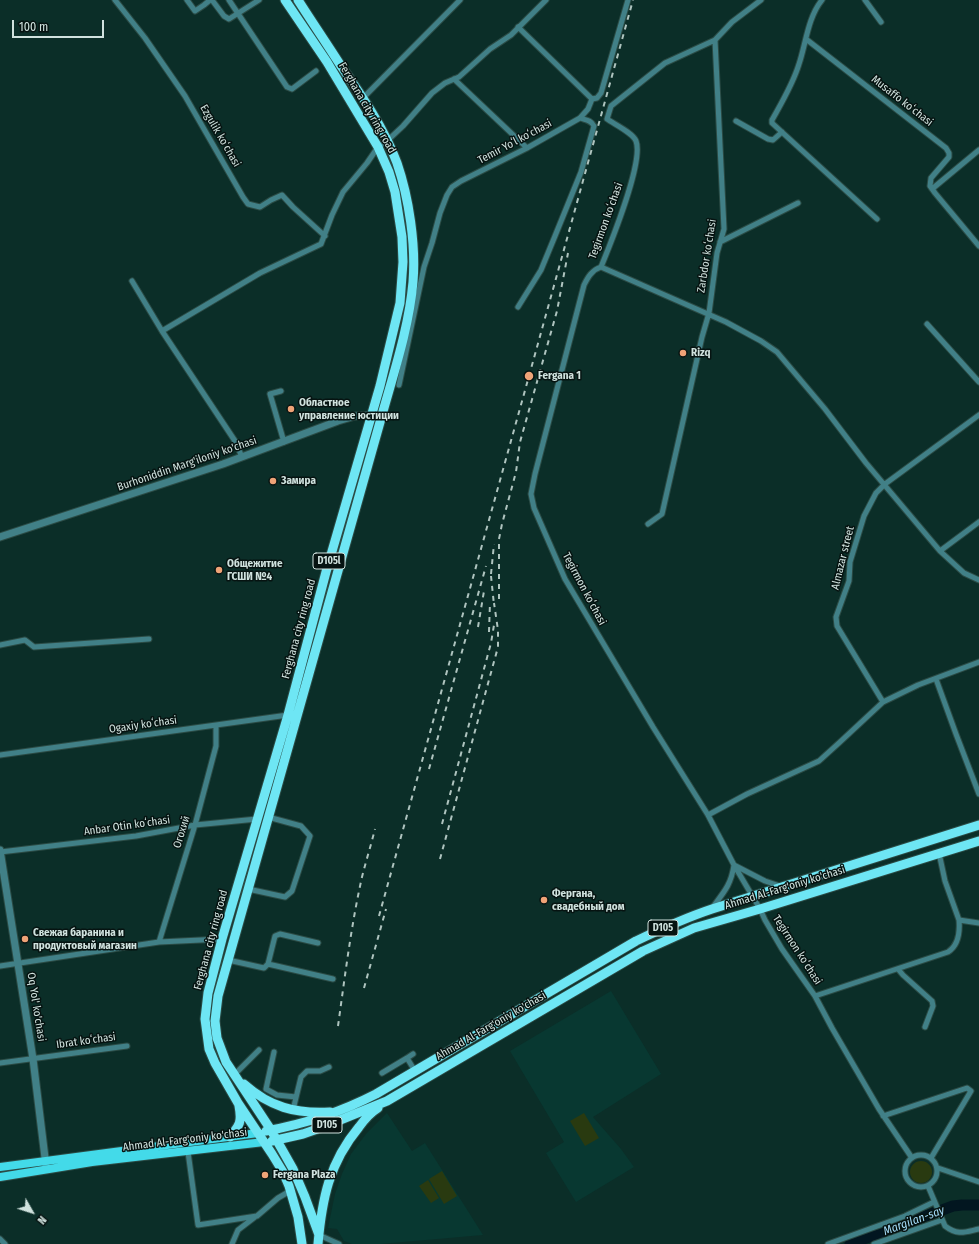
<!DOCTYPE html>
<html>
<head>
<meta charset="utf-8">
<style>
  body { margin:0 }
  #map { position:relative; width:979px; height:1244px; overflow:hidden; background:#0b2e28; font-family:"Fira Sans Condensed",sans-serif }
  canvas { display:block }
  .north { position:absolute; left:12px; top:1192px; width:40px; height:40px; -webkit-text-stroke:3px #061311; paint-order:stroke; rotate:129deg; font-size:11px; font-weight:700; line-height:16px; text-align:center; color:#d0e2de }
  .north::after { content:''; display:block; margin:auto; width:14px; height:18px; background:#d0e2de; clip-path:polygon(50% 0,100% 100%,50% 72%,0 100%) }
  .scale { position:absolute; left:12px; top:20px; width:92px; height:18px; box-sizing:border-box; border:2px solid #d0e2de; border-top:0; padding-left:5px; font-size:12px; line-height:14px; white-space:nowrap; color:#d0e2de; -webkit-text-stroke:3px #061311; paint-order:stroke }
</style>
</head>
<body>
<div id="map">
<canvas width="979" height="1244"></canvas>
<div class="north">N</div>
<div class="scale">100 m</div>
</div>
<script>
const ctx = document.querySelector('canvas').getContext('2d');
ctx.lineJoin = 'round';
function paint(path, color) {
  ctx.fillStyle = color;
  ctx.fill(path, 'evenodd');
}
function stroke(path, color, width, dash) {
  ctx.strokeStyle = color;
  ctx.lineWidth = width;
  ctx.lineCap = dash ? 'butt' : 'round';
  ctx.setLineDash(dash || []);
  ctx.stroke(path);
}
function write(font, color, halo, rows, align = 'center') {
  ctx.font = font + ' "Fira Sans Condensed",sans-serif';
  ctx.lineWidth = 3;
  ctx.setLineDash([]);
  ctx.textBaseline = 'middle';
  ctx.strokeStyle = halo;
  ctx.fillStyle = color;
  for (const [text, x, y, turn = 0] of rows) {
    ctx.save();
    ctx.translate(x, y);
    ctx.rotate((+turn || 0) * Math.PI / 180);
    ctx.textAlign = isNaN(turn) ? turn : align;
    if (halo) ctx.strokeText(text, 0, 0);
    ctx.fillText(text, 0, 0);
    ctx.restore();
  }
}
paint(new Path2D(`
  M611,991l50,83 -68,43 28,32 13,18 -58,35 -30,-49 18,-11 -54,-91z
  M387,1113l25,38 13,-8 58,92 -103,9h-28l-8,-3 -7,-12 -9,-1 7,-34 7,-20 9,-20 15,-20z`), '#083831');
paint(new Path2D(`
  M584,1113l15,25 -14,8 -15,-25z
  M910 1172a11 11 0 1 1 22 0a11 11 0 1 1-22 0Z
  M442,1171l15,25 -13,8 -15,-25z
  M428,1180l11,18 -8,5 -12,-17z`), '#293a10');
stroke(new Path2D(`
  M850,1244l103,-38 9,-1h17`), '#021620', 11);
const minor = new Path2D(`
  M115,0l30,38 40,58 58,101 5,7 12,3 11,-7 11,-5 11,12 32,29
  M187,0l8,11 9,-6 6,-5
  M212,0l12,16 5,3 30,-19
  M229,0l58,87 5,2 24,-18
  M822,0c-14,17 -16,43 -23,64 -6,20 -17,38 -27,56v3l105,96
  M865,0l16,22
  M518,27l74,72
  M806,39l140,109 3,5v4l-18,21 -1,8 5,7 44,53
  M715,40l-50,23 -54,43 -4,13c7,5 26,14 29,22 8,20 -26,104 -35,126 -9,3 -13,10 -17,18l-49,189 -4,20 3,14 31,71 88,148 55,88 26,50 26,44 5,11 17,29 33,47 17,32 47,81 33,49
  M454,79l73,69
  M363,98l97,-98
  M580,118l8,-9 4,-10 5,-1 4,-5 27,-93
  M736,121l32,18 5,1 9,-8
  M932,189l47,-39
  M720,242l78,-39
  M601,267l125,55 35,19 16,11 48,57 41,54 74,88 24,22 15,7
  M132,281l30,50 73,110 7,16
  M927,324l52,58
  M162,331l98,-58 61,-29 11,-29 11,-23 24,-29 11,-16 9,-6 16,-15 29,-33 13,-10 14,-6 31,-28 21,-14 35,-35
  M399,385l25,-118 8,-24 8,-30 7,-18 5,-8 9,-6 66,-33 53,-30c6,2 11,2 14,8l-13,46 -26,64 -14,34 -23,37
  M281,391l-11,3 14,48
  M648,524l14,-10 40,-177 7,-24 8,-60 7,-24 -9,-189 17,-18 29,-22
  M940,551l39,-29
  M0,645l25,-5 9,7 115,-8
  M936,679l20,55 23,60
  M883,702l-46,-76 -1,-9 13,-36 1,-19 14,-46 12,-23 9,-9 94,-69
  M0,755l288,-40
  M708,815l39,-21 72,-33 21,-19 43,-40 35,-17 61,-23
  M0,852l136,-16 59,-11 62,-6
  M939,853l6,28 14,39 20,3
  M248,889l37,8 7,-6 18,-55 -9,-10 -33,-9
  M712,908c12,-16 19,-23 22,-43l31,16 15,5
  M159,942l36,-117 21,-79v-21
  M228,960l36,8 4,-4 65,15
  M268,964l7,-28 5,-2 38,9
  M0,966l159,-24 63,-3
  M898,969l5,6 29,26 1,5 -8,21
  M815,996l133,-44c11,-7 12,-20 11,-32
  M274,1052l-8,37 11,6 19,2
  M413,1054l-6,4 8,13
  M0,1063l127,-17
  M382,1073l25,-15
  M234,1075l25,-25
  M293,1110l8,-33 6,-6h13l9,-4
  M883,1116l84,-28 4,3 -40,67
  M188,1152l10,73 59,-9 21,-18 12,-7
  M905 1171a16 16 0 1 1 32 0a16 16 0 1 1-32 0Z
  M938,1168l41,14
  M928,1186l17,40c13,10 20,6 34,3
  M319,1235l20,9
  M0,1239l5,5
  M232,1244l6,-14 17,-13
  M828,1244l77,-28 29,-14
  M874,1244l68,-24`);
const tertiary = new Path2D(`
  M0,537l223,-73 115,-43 17,-5 21,-1
  M0,850l33,209 13,107`);
const primary = new Path2D(`
  M0,1167l258,-34
  M0,1177l92,-15 172,-20`);
const trunk = new Path2D(`
  M285,0l42,62 51,85 11,25 6,20 7,45 1,25 -3,41 -20,83 -54,186 -38,143 -66,224 -14,54 -3,26 4,30 6,14 23,40 34,51 11,18 6,14 9,31 4,27
  M298,0c14,22 29,44 43,66 21,30 43,62 56,97 12,35 19,82 16,119 -4,45 -19,90 -31,133l-164,581 -3,25 2,17 9,24 45,68 22,39 12,28 14,38
  M244,1084c26,23 51,30 86,28
  M266,1131c39,-7 75,-19 110,-37l260,-153c25,-12 49,-23 76,-32l267,-84
  M230,1137c10,-12 12,-15 9,-31
  M272,1141l31,-7 20,-7 64,-26 256,-150 51,-23 66,-19 219,-68
  M318,1244c4,-45 11,-81 41,-117 5,-7 11,-14 19,-19`);
stroke(minor, '#2b4b45', 7);
stroke(tertiary, '#2b4b45', 9);
stroke(primary, '#2b4b45', 10);
stroke(trunk, '#2b4b45', 11);
stroke(minor, '#418087', 5);
stroke(tertiary, '#418087', 7);
stroke(primary, '#43dae9', 8);
stroke(trunk, '#6ee6f4', 9);
stroke(new Path2D(`
  M491,574l3,-30
  M491,576l3,29
  M499,599v-60l3,-15 14,-52 4,-30 37,-131 11,-58
  M478,627l6,-36
  M489,632l1,-30
  M429,769l57,-203
  M442,824l49,-181 3,-18
  M440,859l58,-212v-17l-4,-27
  M379,916l150,-540 104,-376
  M364,988l22,-79
  M338,1026c7,-50 13,-100 24,-149 4,-16 9,-32 13,-48`), '#afc4bf', 2, [5, 5]);
for (const [x, y, r, color] of [
  [683,353,4,"#efa377"],
  [529,376,5,"#efa377"],
  [291,409,4,"#efa377"],
  [273,481,4,"#efa377"],
  [219,570,4,"#efa377"],
  [544,900,4,"#efa377"],
  [25,939,4,"#efa377"],
  [265,1175,4,"#efa377"]
]) {
  const dot = new Path2D();
  dot.arc(x, y, r, 0, 2 * Math.PI);
  ctx.fillStyle = color;
  ctx.fill(dot);
  stroke(dot, '#061311', 1.5);
}
for (const [x, y, w] of [
  [329,561,32],
  [663,928,30],
  [327,1125,30]
]) {
  const box = new Path2D();
  box.roundRect(x - w / 2, y - 8, w, 16, 3);
  ctx.fillStyle = '#061311';
  ctx.fill(box);
  stroke(box, '#d0e2de', 1);
}
write('bold 10px', '#d0e2de', null, [
  ["D105l",329,561],
  ["D105",663,928],
  ["D105",327,1125]
]);
write('11px', '#d0e2de', '#061311', [
  ["Musaffo koʻchasi",902,101,38],
  ["Ferghana city ring road",367,108,60],
  ["Ezgulik koʻchasi",220,136,60],
  ["Temir Yoʻl koʻchasi",515,142,-28],
  ["Tegirmon koʻchasi",606,221,-70],
  ["Zarbdor koʻchasi",707,256,-81],
  ["Burhoniddin Marg'iloniy ko'chasi",187,464,-19],
  ["Almazar street",843,558,-76],
  ["Tegirmon koʻchasi",584,589,62],
  ["Ferghana city ring road",299,629,-75],
  ["Ogaxiy koʻchasi",143,725,-8],
  ["Anbar Otin koʻchasi",127,826,-8],
  ["Огохий",182,832,-73],
  ["Ahmad Al-Farg'oniy ko'chasi",785,888,-17],
  ["Ferghana city ring road",211,940,-75],
  ["Tegirmon koʻchasi",797,950,57],
  ["Oq Yol' ko'chasi",36,1007,81],
  ["Ahmad Al-Farg'oniy ko'chasi",491,1026,-30],
  ["Ibrat koʻchasi",86,1041,-8],
  ["Ahmad Al-Farg'oniy ko'chasi",185,1140,-7]
]);
write('bold 11px', '#d0e2de', '#061311', [
  ["Rizq",691,353],
  ["Fergana 1",538,376],
  ["Областное",299,403],
  ["управление юстиции",299,416],
  ["Замира",281,481],
  ["Общежитие",227,564],
  ["ГСШИ №4",227,577],
  ["Фергана,",552,894],
  ["свадебный дом",552,907],
  ["Свежая баранина и",33,933],
  ["продуктовый магазин",33,946],
  ["Fergana Plaza",273,1175]
], 'left');
write('italic 12px', '#a3daf7', '#061311', [
  ["Margilan-say",914,1221,-20]
]);
</script>
</body>
</html>
